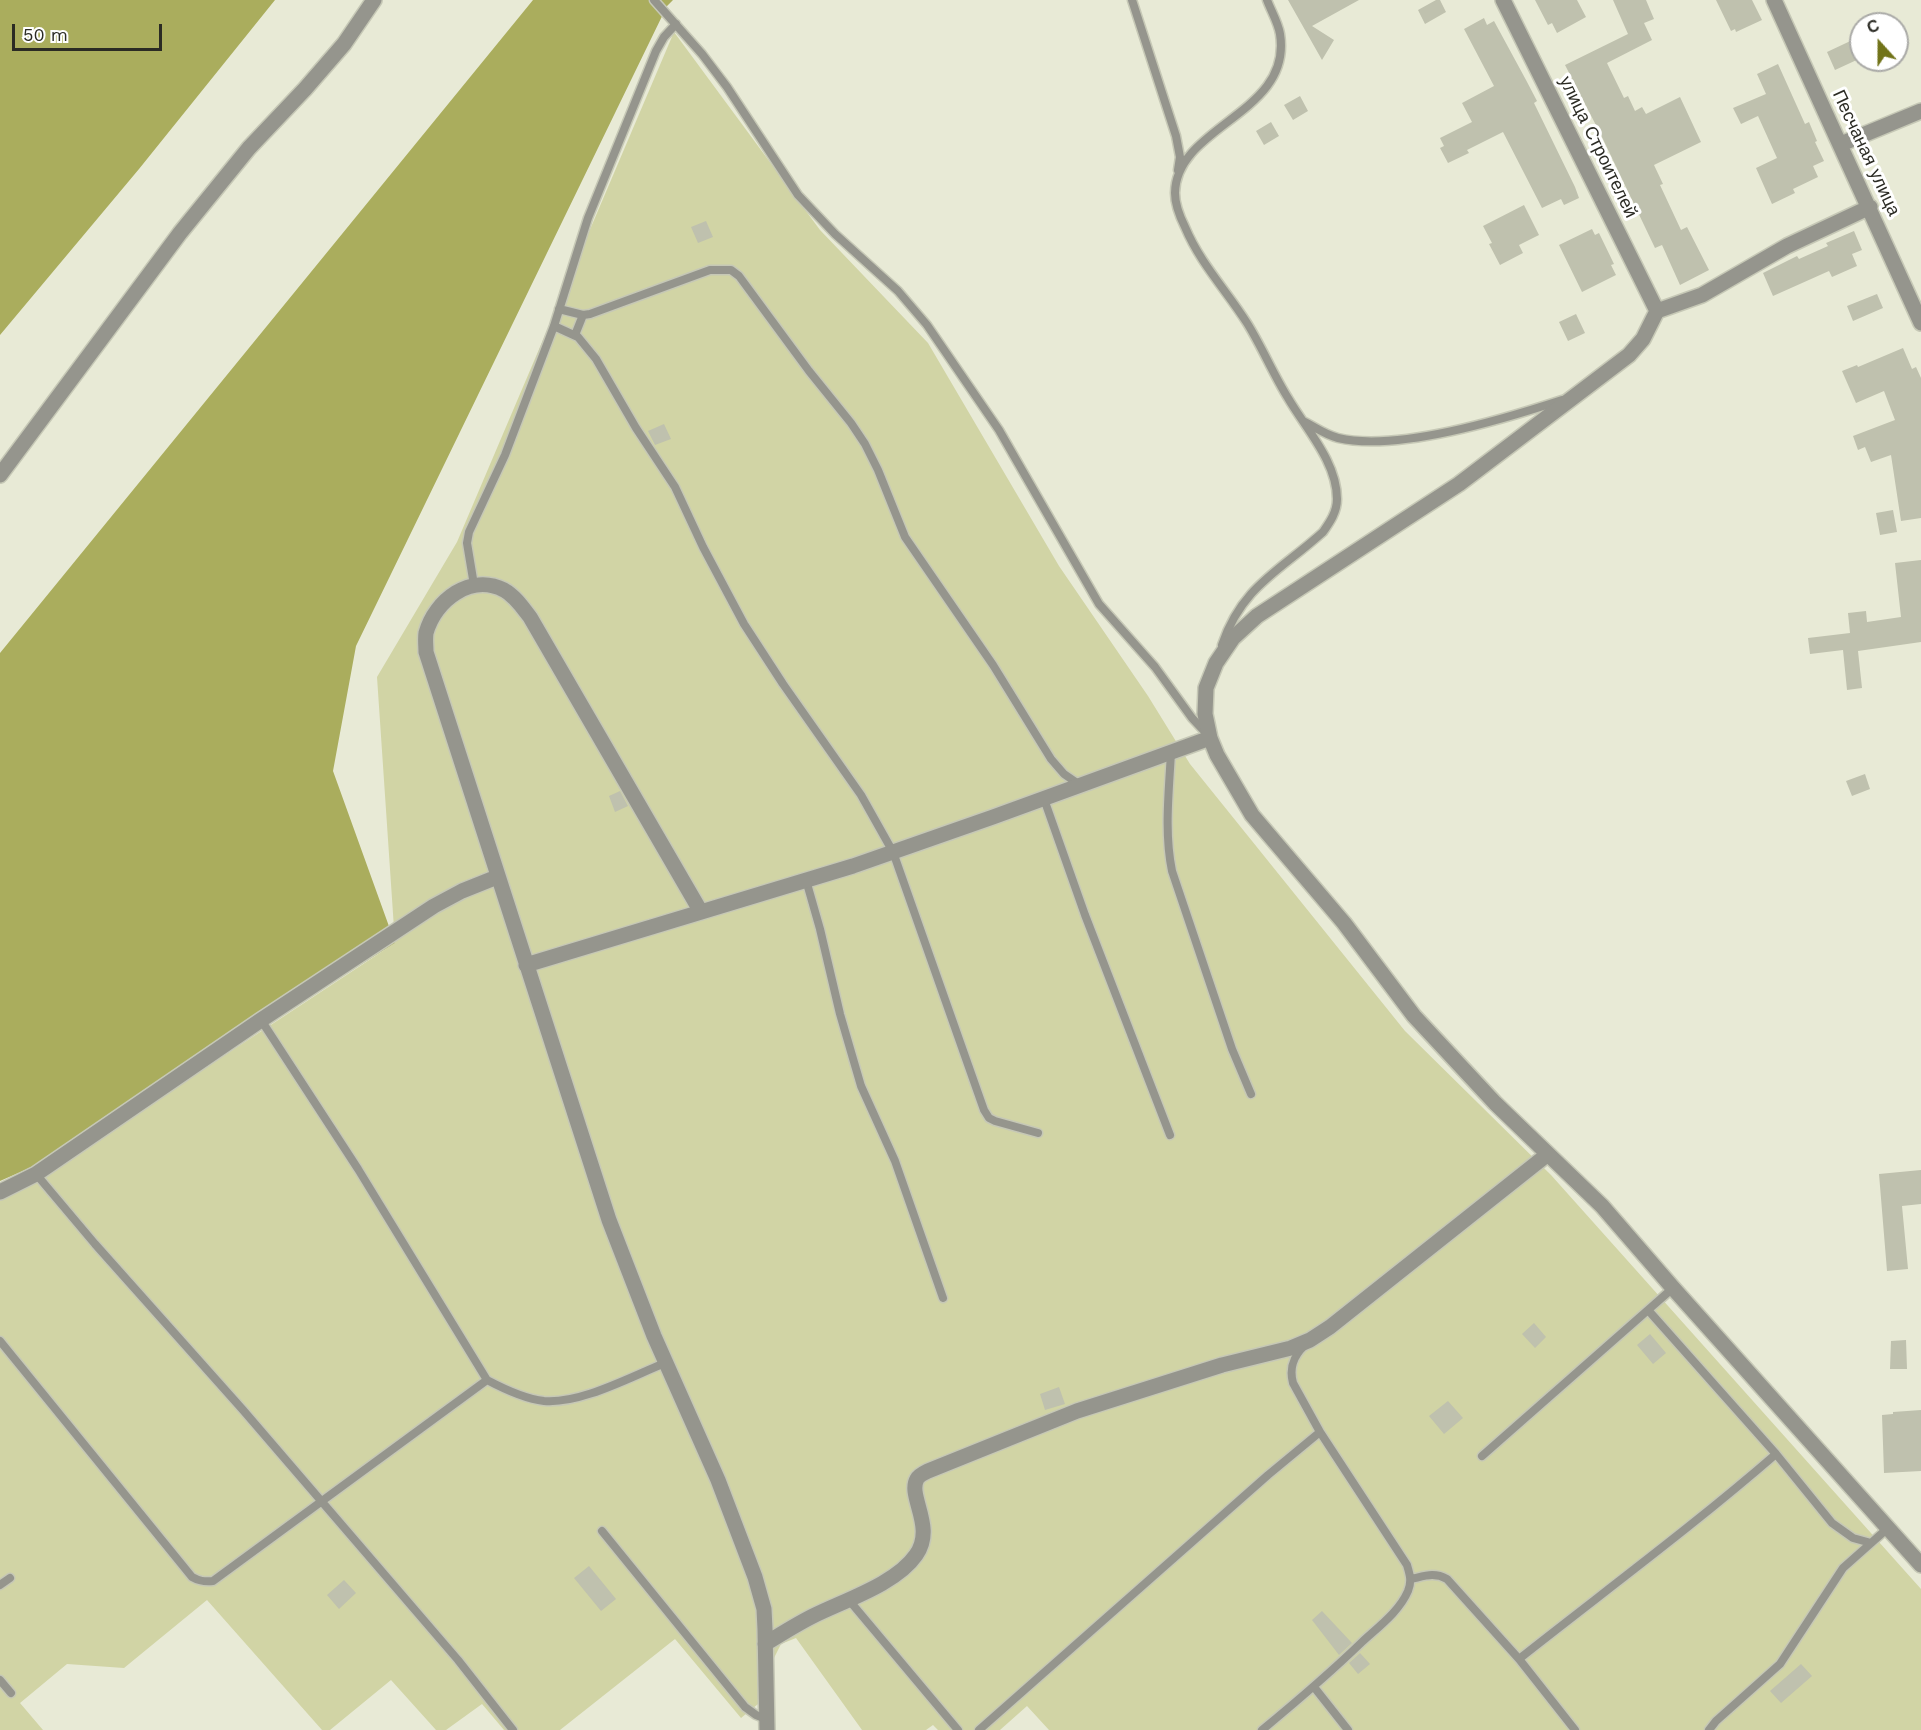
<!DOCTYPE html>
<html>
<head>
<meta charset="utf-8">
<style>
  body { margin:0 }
  #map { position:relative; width:1921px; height:1730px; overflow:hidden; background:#e8ead6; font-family:"Work Sans",sans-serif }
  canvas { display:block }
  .north { position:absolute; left:1849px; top:12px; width:60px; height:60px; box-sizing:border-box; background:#fff; border:2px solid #aaaaa7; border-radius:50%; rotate:339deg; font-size:16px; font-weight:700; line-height:24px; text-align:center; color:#2b2b24 }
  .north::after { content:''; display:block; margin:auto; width:21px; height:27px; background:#717319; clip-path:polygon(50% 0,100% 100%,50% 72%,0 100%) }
  .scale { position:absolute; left:12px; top:24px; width:150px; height:27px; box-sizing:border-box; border:3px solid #2b2b24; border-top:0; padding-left:8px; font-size:18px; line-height:21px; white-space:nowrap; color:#2b2b24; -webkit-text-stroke:4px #fff; paint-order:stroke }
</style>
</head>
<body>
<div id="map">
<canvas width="1921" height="1730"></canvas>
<div class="north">С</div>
<div class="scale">50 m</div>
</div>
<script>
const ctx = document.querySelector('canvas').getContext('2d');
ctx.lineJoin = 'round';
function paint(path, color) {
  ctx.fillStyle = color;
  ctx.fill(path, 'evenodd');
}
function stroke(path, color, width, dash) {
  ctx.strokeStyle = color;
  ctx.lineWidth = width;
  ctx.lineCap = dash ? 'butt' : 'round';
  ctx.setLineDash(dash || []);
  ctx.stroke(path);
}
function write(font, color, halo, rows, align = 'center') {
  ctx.font = font + ' "Work Sans",sans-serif';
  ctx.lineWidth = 6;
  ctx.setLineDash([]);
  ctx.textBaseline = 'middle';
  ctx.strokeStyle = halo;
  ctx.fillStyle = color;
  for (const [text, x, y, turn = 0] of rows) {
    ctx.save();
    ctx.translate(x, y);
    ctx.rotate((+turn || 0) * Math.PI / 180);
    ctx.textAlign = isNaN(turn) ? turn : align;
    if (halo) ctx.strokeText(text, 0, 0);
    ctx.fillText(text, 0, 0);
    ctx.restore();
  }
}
paint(new Path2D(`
  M674,32l146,198 108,113 131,223 89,130 42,68 215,267 146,144 370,414v141h-872l-22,-24 -27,24h-62l-5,-5 -7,5h-64l-66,-92 -15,6 -8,16 -4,35 -28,23 -66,-79 -115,91h-56l-22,-26 -36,26h-10l-45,-50 -61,50h-8l-115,-130 -83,68 -57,-4 -47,39 23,27h-43v-529l63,-39 332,-219 -18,-266 80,-135z`), '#d1d4a5');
paint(new Path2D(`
  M0,0h275l-136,169 -139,166z
  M533,0h140l-6,6 -311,640 -23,125 62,172 -336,212 -59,26v-528z`), '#aaad5d');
paint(new Path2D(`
  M1288,0h71l-47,26 22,14 -12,20z
  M1436,0h4l6,12 -21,12 -7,-14z
  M1535,0h42l9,17 -29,16 -5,-10 -4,2z
  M1613,0h33l8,19 -10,4 8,17 -45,23 17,35 4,-2 7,15 7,-4 4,7 34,-17 21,45 -47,23 9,19 -3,1 21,45 6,-3 22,43 -29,15 -18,-40 -7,3 -54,-113 -36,-70 63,-31z
  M1716,0h36l10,20 -26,12 -1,-3 -4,2z
  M1484,18l3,7 7,-4 32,59 11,21 -3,2 41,84 4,11 -15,7 -3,-6 -19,9 -39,-76 -36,18 2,3 -21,10 -8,-15 4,-2 -4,-8 32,-16 -10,-19 32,-17 -30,-57z
  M1861,36v22l-26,12 -8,-18z
  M1778,64l27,60 4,-2 8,19 -2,1 9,19 -11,5 5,11 -25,12 2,4 -23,11 -16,-36 21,-10 -19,-42 -17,8 -8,-16 33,-14 -9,-20z
  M1300,96l8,15 -15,9 -9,-15z
  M1271,122l8,14 -15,9 -8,-14z
  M1524,205l15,30 -20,10 4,8 -23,12 -11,-21 3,-1 -9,-17z
  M706,221l7,16 -15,6 -7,-16z
  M1592,229l3,6 4,-2 15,31 -3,1 5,10 -34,17 -23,-47z
  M1854,231l8,19 -10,4 5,12 -25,11 -3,-6 -56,25 -10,-23 34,-17 2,3 29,-13 -2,-3z
  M1877,294l6,14 -30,13 -6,-15z
  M1576,314l9,19 -17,8 -9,-19z
  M1903,348l9,21 4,-2 5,11v140l-20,3 -10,-66 -20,7 -6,-15 -7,3 -5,-14 42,-16 -11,-29 -28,12 -14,-32 15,-6 1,2z
  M664,424l7,15 -16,6 -7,-14z
  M1893,510l4,22 -17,3 -4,-22z
  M1921,560v82l-63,9 4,37 -15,2 -4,-40 -33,4 -2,-16 42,-5 -2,-20 18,-2 1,11 34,-5 -6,-54z
  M1865,774l5,15 -18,7 -6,-15z
  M620,791l8,15 -13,6 -6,-16z
  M1921,1170v34l-19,2 6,63 -21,2 -8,-97z
  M1534,1323l12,14 -11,11 -13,-14z
  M1650,1334l16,19 -13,11 -16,-19z
  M1906,1340l1,29h-17l1,-28z
  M1059,1387l6,17 -20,6 -5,-16z
  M1448,1401l15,17 -19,16 -15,-18z
  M1921,1410v61l-37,2 -2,-58 11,-1v-2z
  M589,1566l27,33 -15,12 -27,-33z
  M344,1580l12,13 -17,16 -12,-14z
  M1322,1611l30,32 -13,12 -27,-35z
  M1360,1653l10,11 -12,10 -9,-11z
  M1801,1664l11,12 -31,27 -11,-12z`), '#bfc1ae');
const service = new Path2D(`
  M654,0l48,54 25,33 71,108 37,39 63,57 29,34 72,105 100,174 56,63 37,51 15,16
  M1132,0l44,136 4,21 -2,13
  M559,309l24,6 7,-1 120,-44h21l8,6 70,95 42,52 14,21 13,26 27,67 88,128 58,94 13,15 16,11
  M554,326l24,11 18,22 40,69 39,59 28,60 41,77 39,60 78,111 32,57 91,258 5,8 6,3 43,12
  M575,335l8,-20
  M1305,422c11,6 21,13 33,16 59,14 166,-19 224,-38
  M474,585l-7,-42 2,-11 36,-77 49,-129 34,-108 68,-167 8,-14 12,-13
  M1222,645c20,-59 58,-74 101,-113 7,-10 14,-20 14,-33 0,-37 -31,-70 -49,-101 -15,-24 -26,-51 -41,-75 -21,-33 -47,-60 -62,-96 -5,-10 -10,-23 -10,-34 1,-68 118,-79 105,-159 -2,-12 -9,-23 -13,-34
  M1171,752c-2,40 -7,80 1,119l60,178 19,45
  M1044,799l41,116 85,220
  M806,880l14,49 20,85 21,72 34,75 48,137
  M261,1020l97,149 129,211
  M36,1174l59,70 148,166 215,250 55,70
  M1648,1310l128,144 56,69 21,15 18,5
  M0,1341l192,236c7,4 12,5 21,4l274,-201c17,9 38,19 57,21 37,3 86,-24 121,-38
  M1482,1456l191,-168
  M602,1531l143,176 11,8 10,4
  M1411,1579c14,-3 23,-7 36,0l72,80 56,71
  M0,1585l10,-7
  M848,1599l110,131
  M1519,1659c86,-68 174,-133 257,-205
  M0,1680l11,13
  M1314,1687l34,43
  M979,1730l289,-255 52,-43
  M1262,1730c34,-28 68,-57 100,-88 16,-15 37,-30 46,-51 4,-10 2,-16 -1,-26l-87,-133 -27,-49c-4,-15 0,-26 11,-37
  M1709,1730l7,-9 64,-57 63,-96 45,-40`);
const minor = new Path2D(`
  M1503,0l154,311
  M1774,0l147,323
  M1841,144l80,-33
  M1870,207l-83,39 -85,49 -45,16 -14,28 -14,16 -170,129 -202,132 -24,22 -17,25 -10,25 -1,26 5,24 7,17 35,60 92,108 70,93 81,87 107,103 71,82 248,277
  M0,475l180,-242 69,-85 56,-59 39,-45 30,-44
  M701,912l-171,-295c-7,-9 -15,-21 -26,-27 -33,-17 -69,10 -78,43 -1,6 0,13 0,19l183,568 45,116 64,144 37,97 9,32 1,20 2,101
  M526,965l327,-99 140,-49 217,-79
  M0,1192l36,-18 225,-154 173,-114 28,-15 35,-14
  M765,1644c16,-10 32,-20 48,-28 32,-16 83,-32 103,-61 20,-28 -9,-59 1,-76 2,-4 7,-6 11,-8l149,-60 145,-46 69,-17 19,-8 20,-13 218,-173`);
stroke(service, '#c6c8b6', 11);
stroke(minor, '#c6c8b6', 18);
stroke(service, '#95958d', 8);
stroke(minor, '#95958d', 15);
write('18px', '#2b2b24', '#fff', [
  ["улица Строителей",1598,147,64],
  ["Песчаная улица",1866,153,65]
]);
</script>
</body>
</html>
